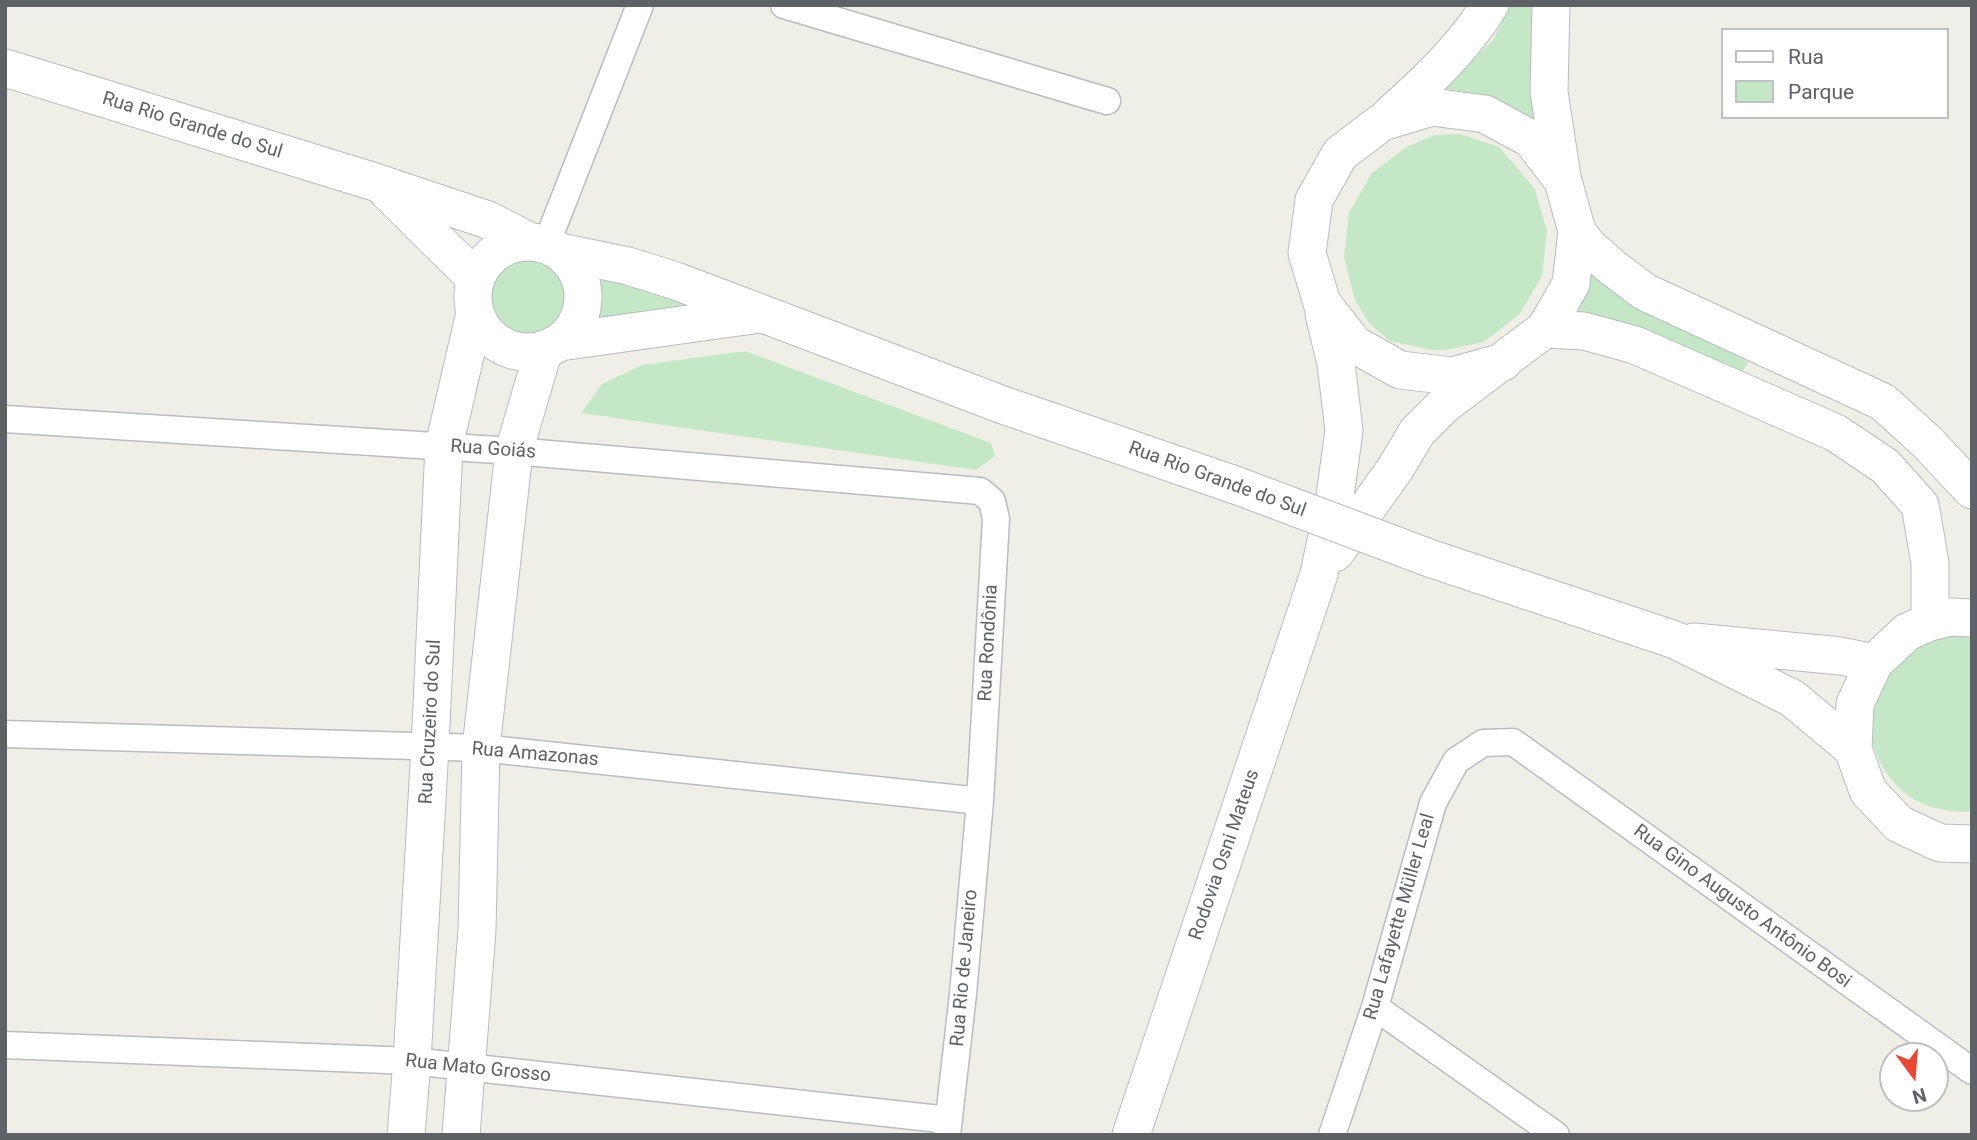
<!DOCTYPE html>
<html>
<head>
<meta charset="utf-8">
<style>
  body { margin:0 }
  #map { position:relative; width:1977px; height:1140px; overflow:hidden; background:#f0efe7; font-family:Roboto,sans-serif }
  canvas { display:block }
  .frame { position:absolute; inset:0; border:7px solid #5e6267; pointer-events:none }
  .legend { position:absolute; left:1721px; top:28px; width:228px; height:91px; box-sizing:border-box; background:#fff; border:2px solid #bfc0c2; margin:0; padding:9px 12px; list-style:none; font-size:21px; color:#5e6267 }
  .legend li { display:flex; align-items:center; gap:14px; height:35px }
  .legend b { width:35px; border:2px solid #bfc0c2 }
  .north { position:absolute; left:1879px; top:1042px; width:70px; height:70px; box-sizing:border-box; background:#fff; border:2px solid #bfc0c2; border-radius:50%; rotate:164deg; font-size:19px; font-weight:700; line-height:28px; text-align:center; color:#5e6267 }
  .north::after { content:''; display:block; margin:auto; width:24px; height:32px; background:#ea4733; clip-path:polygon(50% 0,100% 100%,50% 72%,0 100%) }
</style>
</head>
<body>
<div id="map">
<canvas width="1977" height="1140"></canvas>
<div class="frame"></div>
<ul class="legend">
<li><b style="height:9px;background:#fff"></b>Rua</li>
<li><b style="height:19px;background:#c4e8c5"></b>Parque</li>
</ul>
<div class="north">N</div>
</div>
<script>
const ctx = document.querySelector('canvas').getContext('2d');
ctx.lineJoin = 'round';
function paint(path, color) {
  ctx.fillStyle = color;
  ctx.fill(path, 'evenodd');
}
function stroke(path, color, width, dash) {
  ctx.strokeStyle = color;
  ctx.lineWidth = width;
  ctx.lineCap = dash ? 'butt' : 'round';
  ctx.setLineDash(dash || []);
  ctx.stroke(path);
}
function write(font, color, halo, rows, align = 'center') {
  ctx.font = font + ' Roboto,sans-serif';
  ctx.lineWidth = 5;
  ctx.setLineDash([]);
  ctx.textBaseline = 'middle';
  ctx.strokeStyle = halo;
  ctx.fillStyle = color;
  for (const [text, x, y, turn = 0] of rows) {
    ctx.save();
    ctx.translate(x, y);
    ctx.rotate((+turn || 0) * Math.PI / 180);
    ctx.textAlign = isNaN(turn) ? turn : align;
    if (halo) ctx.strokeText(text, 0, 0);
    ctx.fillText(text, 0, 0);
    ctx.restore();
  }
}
paint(new Path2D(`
  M1510,5h27l-2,120 -62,-31 -29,-6 49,-48z
  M1460,134l39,13 36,42 12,42 -5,45 -22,38 -36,28 -39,8h-13l-42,-9 -21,-18 -14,-23 -11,-43 5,-44 22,-39 35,-27 29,-12z
  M488 296a42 42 0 1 1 84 0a42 42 0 1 1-84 0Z
  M1596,263l20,24 132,75 -8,15 -171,-55z
  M588,264l128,44 -118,18z
  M745,351l246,92 4,13 -19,14 -395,-57 21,-29 40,-19z
  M1972,633v178c-9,2 -18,0 -27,-1 -73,-10 -103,-111 -44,-156 7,-5 15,-13 22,-15 16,-4 33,-4 49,-6z`), '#c4e8c5');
const street = new Path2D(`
  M784,5l323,96
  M546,245l94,-240
  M5,419l509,32 466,40 12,10 4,18 -16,282 -17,193 -16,141
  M5,734l476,14 499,53
  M1375,1007l181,128
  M5,1045l407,16 537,59
  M1332,1135l43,-128 58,-204 23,-42 27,-18 30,-1 459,329`);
const secondary = new Path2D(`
  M1551,5l-2,87 13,85
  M5,68l373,115 110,37 41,21
  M1390,115c39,-35 72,-66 100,-110
  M387,191l88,87
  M473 297a55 55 0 1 1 110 0a55 55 0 1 1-110 0Z
  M561,252l67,14 48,15 327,124 235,81
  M1545,329l39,2 51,14 201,88 49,33 35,39 10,58v59
  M560,342l200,-28
  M1503,362l-51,14 -52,-6 -46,-26 -32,-41 -15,-50 7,-53 26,-46 42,-32 50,-15 53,7 46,25 32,42 14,50 11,15 25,22 32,24 238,110 44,40 45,48
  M1335,553l60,-84 22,-37 27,-27 101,-76 26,-45 6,-53
  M1432,559l243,81 117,58 61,51
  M1972,618l-22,-1 -20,5 -23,10 -33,31 -19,41 -2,45 15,42 31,33 41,19 32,1
  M1694,642l147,14 33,7
  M406,1135l6,-74 18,-314 14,-301 31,-133
  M461,1135l16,-205 4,-182 33,-297 30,-102
  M1131,1135l188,-561 15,-71 10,-72 -8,-68 -12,-49`);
stroke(street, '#b9bcc0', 29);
stroke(secondary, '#b8bbc0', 39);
stroke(street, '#fff', 26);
stroke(secondary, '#fff', 37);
const secondaryBridge = new Path2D(`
  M1238,486l194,73`);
stroke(secondaryBridge, '#b8bbc0', 39, []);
stroke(secondaryBridge, '#fff', 37);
write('19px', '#5e6267', '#fff', [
  ["Rua Rio Grande do Sul",192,126,17],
  ["Rua Goiás",493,450,4],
  ["Rua Rio Grande do Sul",1217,480,20],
  ["Rua Rondônia",989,643,-87],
  ["Rua Cruzeiro do Sul",431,722,-87],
  ["Rua Amazonas",535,755,5],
  ["Rodovia Osni Mateus",1225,855,-71],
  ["Rua Gino Augusto Antônio Bosi",1742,907,36],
  ["Rua Lafayette Müller Leal",1400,917,-74],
  ["Rua Rio de Janeiro",965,968,-85],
  ["Rua Mato Grosso",478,1069,6]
]);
</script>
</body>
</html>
